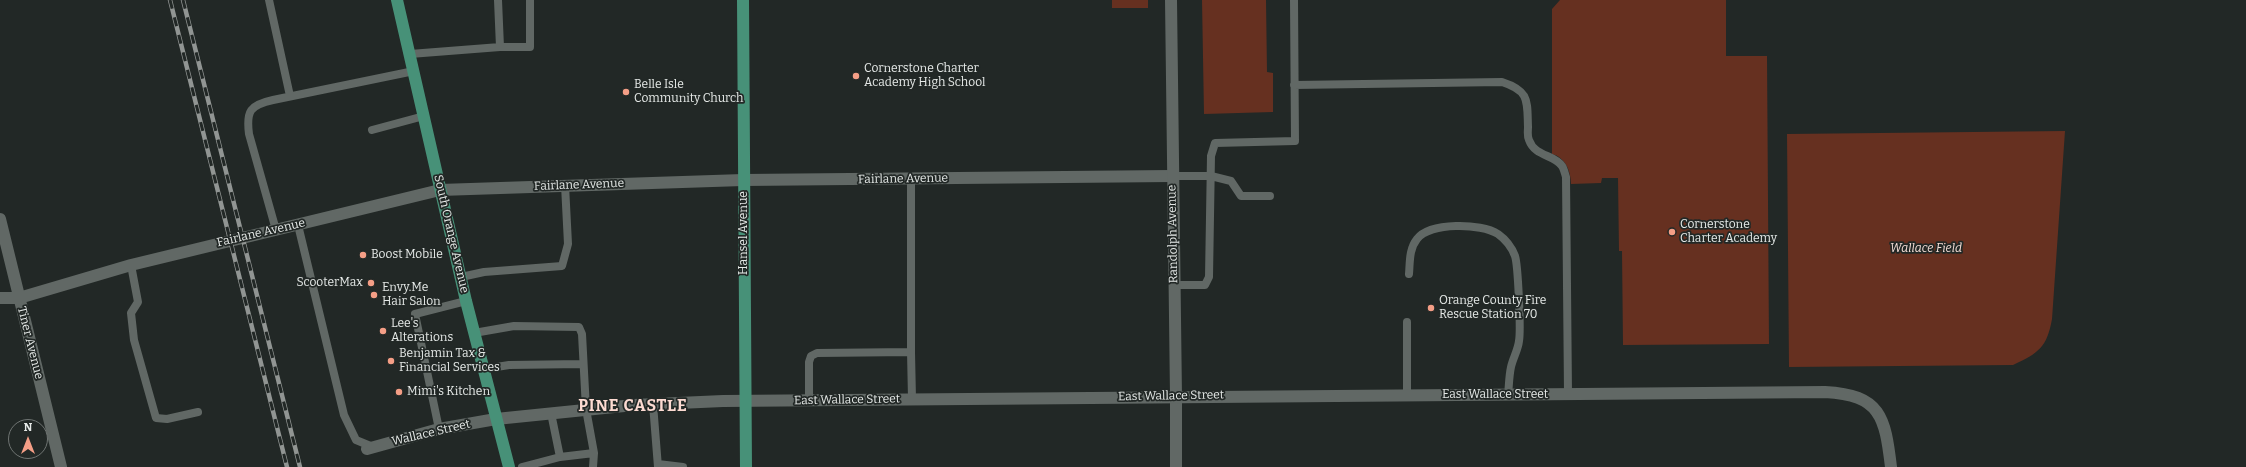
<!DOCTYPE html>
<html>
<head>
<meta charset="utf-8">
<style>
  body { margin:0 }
  #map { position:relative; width:2246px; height:467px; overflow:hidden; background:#222826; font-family:Bitter,serif }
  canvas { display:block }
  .north { position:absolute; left:8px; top:419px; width:40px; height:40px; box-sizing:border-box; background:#222826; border:1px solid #707573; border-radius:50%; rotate:0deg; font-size:11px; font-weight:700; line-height:16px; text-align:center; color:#e5e9e7 }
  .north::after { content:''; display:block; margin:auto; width:14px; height:18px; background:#f49e86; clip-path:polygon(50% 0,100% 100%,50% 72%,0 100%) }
</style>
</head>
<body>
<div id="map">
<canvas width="2246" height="467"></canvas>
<div class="north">N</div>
</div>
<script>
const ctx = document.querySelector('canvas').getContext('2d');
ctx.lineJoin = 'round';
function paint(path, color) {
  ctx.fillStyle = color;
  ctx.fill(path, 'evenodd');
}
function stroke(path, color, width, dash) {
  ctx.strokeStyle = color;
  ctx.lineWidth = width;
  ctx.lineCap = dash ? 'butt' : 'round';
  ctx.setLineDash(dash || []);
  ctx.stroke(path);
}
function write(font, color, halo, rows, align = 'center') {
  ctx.font = font + ' Bitter,serif';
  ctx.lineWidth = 3.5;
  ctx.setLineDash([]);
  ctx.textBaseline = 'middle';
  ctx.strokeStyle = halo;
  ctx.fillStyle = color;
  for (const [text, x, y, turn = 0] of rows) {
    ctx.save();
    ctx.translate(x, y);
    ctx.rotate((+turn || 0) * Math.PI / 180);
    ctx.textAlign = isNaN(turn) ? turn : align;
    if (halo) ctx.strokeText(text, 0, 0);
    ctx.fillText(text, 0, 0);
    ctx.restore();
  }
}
paint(new Path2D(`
  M1112,0h36v8h-36z
  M1202,0h64l1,72 6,1v39l-69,2z
  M1560,0h166v56h41l2,288 -146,1 -1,-94h-3l-1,-73h-16l-1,5 -30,1c0,-13 -6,-27 -19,-30v-145z
  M2065,131l-13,188c-5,28 -13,34 -39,46l-224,2 -2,-233z`), '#663020');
stroke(new Path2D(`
  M269,0l21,96
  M500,47h30v-47
  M410,54l90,-7 -2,-47
  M1294,85l208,-3c28,9 25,19 26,45 0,4 -1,9 1,13 6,17 25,14 33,26 2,3 3,8 4,11l2,217
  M372,130l52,-14
  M1172,176h39l20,5 10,15h29
  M911,179v173
  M298,225l46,190 12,25 17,7
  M276,230l-27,-96c-3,-23 1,-29 24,-34l141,-29
  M131,265l7,37 -7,11 3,27 22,78 11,1 31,-7
  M1409,274c1,-12 0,-25 8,-35 13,-17 64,-16 81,-5 7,5 14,14 17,22 3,9 6,74 4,85 -1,9 -6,17 -8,26 -2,9 -2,19 -3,28
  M461,277l23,-5 78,-6 6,-22 -3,-59
  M1174,285h31l4,-8 2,-121 4,-13 80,-2 -1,-141
  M474,333l40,-7 65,1 3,7 4,75 8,44 -1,14
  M484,369l25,-4 73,-1
  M1407,395v-73
  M809,401v-39l2,-6 6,-3 94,-1 1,47
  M653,404l5,63
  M551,413l9,44 34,-4
  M439,429l-24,-115 51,-13
  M658,464l25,3
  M522,467l38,-10`), '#616865', 8);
stroke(new Path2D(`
  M0,219l61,248
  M0,298h19l112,-33 309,-75 303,-10 429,-4
  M1176,396v71
  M367,449l72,-20 57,-10`), '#616865', 12);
stroke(new Path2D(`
  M1171,0l5,396
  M496,419l138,-14 89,-4 1102,-9c56,3 60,25 66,75`), '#616865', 12);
stroke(new Path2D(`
  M397,0l69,301 43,166
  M743,0l3,467`), '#479178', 12);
const rail = new Path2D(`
  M170,0l117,467
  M183,0l117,467`);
stroke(rail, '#919593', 4.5);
stroke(rail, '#222826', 3, [9]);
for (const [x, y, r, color] of [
  [856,76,4,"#f49e86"],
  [626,92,4,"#f49e86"],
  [1672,232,4,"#f49e86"],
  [363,255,4,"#f49e86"],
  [371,283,4,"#f49e86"],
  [374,295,4,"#f49e86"],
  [1431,308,4,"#f49e86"],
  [383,331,4,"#f49e86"],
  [391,361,4,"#f49e86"],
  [399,392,4,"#f49e86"]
]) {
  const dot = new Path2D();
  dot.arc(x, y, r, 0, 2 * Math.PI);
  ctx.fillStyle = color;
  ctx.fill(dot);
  stroke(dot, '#222826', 1.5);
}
write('12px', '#e5e9e7', '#222826', [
  ["Cornerstone Charter",864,69],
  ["Academy High School",864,83],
  ["Belle Isle",634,85],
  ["Community Church",634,99],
  ["Cornerstone",1680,225],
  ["Charter Academy",1680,239],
  ["Boost Mobile",371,255],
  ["ScooterMax",363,283,"right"],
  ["Envy.Me",382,288],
  ["Hair Salon",382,302],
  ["Orange County Fire",1439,301],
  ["Rescue Station 70",1439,315],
  ["Lee's",391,324],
  ["Alterations",391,338],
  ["Benjamin Tax &",399,354],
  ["Financial Services",399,368],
  ["Mimi's Kitchen",407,392]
], 'left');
write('12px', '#e5e9e7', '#222826', [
  ["Fairlane Avenue",903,179,-1],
  ["Fairlane Avenue",579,185,-2],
  ["Fairlane Avenue",261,233,-13],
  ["Hansel Avenue",744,233,-90],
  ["South Orange Avenue",451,234,77],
  ["Randolph Avenue",1173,234,-91],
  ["Tiner Avenue",30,343,76],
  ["East Wallace Street",1495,395],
  ["East Wallace Street",1171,396,-1],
  ["East Wallace Street",847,400,-1],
  ["Wallace Street",431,433,-13]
]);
write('italic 12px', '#f5ddd6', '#222826', [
  ["Wallace Field",1926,249]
]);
ctx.letterSpacing = '1px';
write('bold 16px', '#fddbd2', '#222826', [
  ["PINE CASTLE",633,407]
]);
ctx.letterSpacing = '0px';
</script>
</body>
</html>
